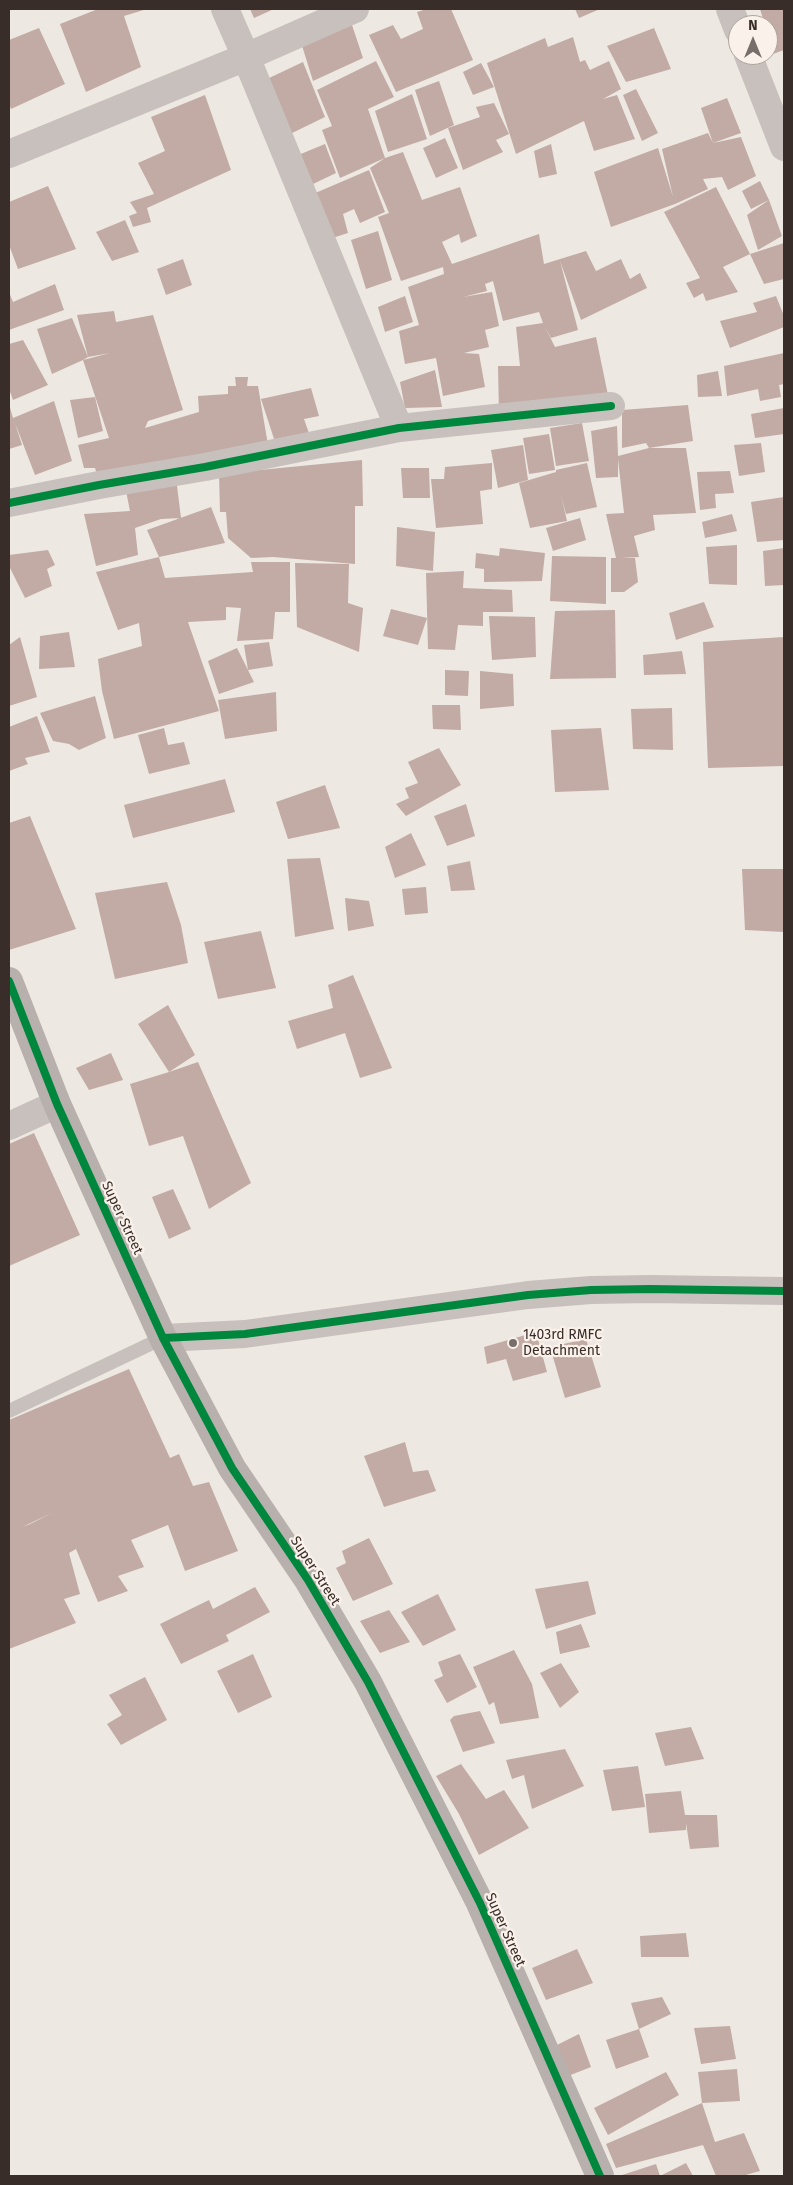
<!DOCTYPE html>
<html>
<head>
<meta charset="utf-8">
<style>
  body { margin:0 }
  #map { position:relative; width:793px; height:2185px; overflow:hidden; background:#eee8e2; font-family:"Fira Sans",sans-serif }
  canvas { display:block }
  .frame { position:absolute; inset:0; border:10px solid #382d29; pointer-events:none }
  .north { position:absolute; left:728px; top:15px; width:50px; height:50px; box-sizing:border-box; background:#faf1ea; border:1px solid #aca39d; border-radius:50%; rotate:0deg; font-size:14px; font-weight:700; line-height:20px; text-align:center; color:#382d29 }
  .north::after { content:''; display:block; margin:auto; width:18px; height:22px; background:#786e6a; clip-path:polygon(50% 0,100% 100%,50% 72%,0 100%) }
</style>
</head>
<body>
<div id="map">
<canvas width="793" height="2185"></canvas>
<div class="frame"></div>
<div class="north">N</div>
</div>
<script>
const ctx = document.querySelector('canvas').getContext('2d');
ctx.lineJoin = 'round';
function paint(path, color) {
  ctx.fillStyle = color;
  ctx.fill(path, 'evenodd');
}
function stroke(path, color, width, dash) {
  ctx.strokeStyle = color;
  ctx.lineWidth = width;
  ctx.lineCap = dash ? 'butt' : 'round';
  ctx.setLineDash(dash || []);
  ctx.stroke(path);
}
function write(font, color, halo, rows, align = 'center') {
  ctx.font = font + ' "Fira Sans",sans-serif';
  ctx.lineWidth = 4.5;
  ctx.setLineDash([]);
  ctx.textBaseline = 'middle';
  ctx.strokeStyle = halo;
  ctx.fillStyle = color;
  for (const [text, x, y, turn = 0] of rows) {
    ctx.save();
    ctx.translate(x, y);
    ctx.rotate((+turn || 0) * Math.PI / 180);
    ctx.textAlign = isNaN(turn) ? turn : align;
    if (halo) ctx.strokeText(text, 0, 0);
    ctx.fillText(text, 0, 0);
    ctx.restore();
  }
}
paint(new Path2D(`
  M98,9h49l-23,7 17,51 -55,25 -26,-68z
  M250,9h24l-20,9z
  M427,9h24l22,51 -77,32 -27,-57 24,-10 8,14 22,-10 -6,-17z
  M575,9h25l-21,9z
  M760,9h24v41l-11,4 -5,-18v-11h-3z
  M349,16l14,42 -50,23 -14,-45z
  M39,28l26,56 -54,25 -2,-5v-64z
  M654,28l17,41 -45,13 -19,-36z
  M573,37l7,25 5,-2 5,10 19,-9 12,28 -18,10 14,-4 18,44 -41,12 -10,-30 -68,33 -29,-91 58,-25 3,9z
  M376,61l18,36 -26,12 17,49 -45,20 -18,-48 10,-4 -15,-36z
  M303,62l22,55 -37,18 -21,-56z
  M481,63l13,24 -21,8 -10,-23z
  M439,81l15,44 -24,11 -15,-46z
  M636,89l22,44 -16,8 -19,-46z
  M412,94l15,45 -39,13 -13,-41z
  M205,95l26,75 -84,38 4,14 -18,5 -4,-11 8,-3 -7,-11 24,-8 -16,-31 27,-12 -14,-34z
  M727,98l14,35 -28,10 -12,-35z
  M494,103l15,31 -13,6 7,12 -40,18 -15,-42 32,-11 -4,-10z
  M708,133l5,10 28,-6 15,39 -28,14 -6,-13 -19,2 5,10 -33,15 -64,23 -17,-55 64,-24 15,49 -11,-48z
  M445,138l13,30 -22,10 -13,-30z
  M325,144l11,29 -25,12 -15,-29z
  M551,144l6,30 -18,4 -5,-27z
  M403,152l19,48 38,-13 17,49 -16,7 -2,-9 -17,8 10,22 87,-30 5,30 42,-13 10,20 25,-12 9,20 10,-6 7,15 -66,32 -21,-59 18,69 -27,8 -6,-11 10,20 41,-10 13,63 -110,14 -1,-48h22l-4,-39 27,-4 -4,-11 -36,9 -10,-40 -8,3 2,7 -24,6 29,-5 7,34 -14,4 4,17 -25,6 15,1 6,33 -42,9 -7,-38 -31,6 -6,-33 20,-6 -11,-38 36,-13 -1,-7 -42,14 -23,-64 11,-4 -19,-45 15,-10z
  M369,170l16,42 -25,11 -6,-14 -11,5 5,19 -19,6 -16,-45z
  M760,181l9,19 -18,9 -9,-18z
  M48,186l28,63 -58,20 -9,-24v-43z
  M716,187l34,67 -27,13 15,25 -32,9 -3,-8 -9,5 -8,-15 14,-5 -36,-66z
  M769,200l13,36 -24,14 -11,-35z
  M125,220l14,32 -27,9 -16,-29z
  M378,231l14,49 -26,9 -15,-49z
  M784,243v36l-20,5 -14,-30z
  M183,259l9,26 -26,10 -9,-26z
  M55,284l9,26 -55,20v-38l4,10z
  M405,296l8,26 -28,10 -7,-25z
  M776,296l8,20v11l-54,21 -10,-27 37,-9 -4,-9z
  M114,311l2,11 37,-7 30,95 -35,11 -3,7 54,-16 -1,-16 30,-2v-8h8l-1,-9h13l-1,9h11l11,65 -170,29 -4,-12h-11l-6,-23 31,-7 -26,-78 -31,14 -15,-45 35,-11 16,39 -5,3 27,-7 -22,4 -11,-42z
  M23,340l25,45 -35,15 -4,-11v-45z
  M784,353v31l-5,1 2,12 -21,4 -2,-12 -31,7 -3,-30z
  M435,370l7,37 -37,1 -5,-26z
  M718,371l4,25 -24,1 -1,-22z
  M311,388l8,28 -15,3 7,20 -34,9 -16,-49z
  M95,397l8,34 -25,7 -8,-38z
  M54,401l18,60 -37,14 -20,-52 7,22 -13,4v-45l4,14z
  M688,405l5,36 -44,7h37l10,65 -43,2 2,15 -21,6 5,21 -18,1h14l3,24 -14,10h-13v-34h5l-10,-44 18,-1 -6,-54v18l-22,1 -5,-47 26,-5 1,30 31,-8 -3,-5 -24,5v-38z
  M784,408v26l-29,4 -4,-24z
  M582,423l7,38 -33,5 -6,-38z
  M549,434l6,36 -26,4 -6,-36z
  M761,443l4,29 -26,4 -5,-31z
  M523,445l5,35 -30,8 -7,-38z
  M362,460l1,46h-8v58l-82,-7 -22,1 -23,-20 -2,-26h-6l-1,-38z
  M492,463v26l-12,2 3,33 -47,4 -5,-49h13l1,-12z
  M587,463l10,44 -31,7 -5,-19 6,26 -37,7 -11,-45 37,-11v-2z
  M401,468h28l1,30h-27z
  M730,471l4,22 -19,1 1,14 -16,2 -3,-38z
  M176,478l5,40 -20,1 -26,9 3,27 -42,11 -12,-52 46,-3 -5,-25z
  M784,497v43l-27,2 -6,-40z
  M211,507l14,36 -66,14 -12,-27z
  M732,514l5,17 -32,7 -3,-16z
  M580,518l6,22 -33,11 -7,-23z
  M397,527l38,5 -2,39 -37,-5z
  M737,545v40l-28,-1 -3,-37z
  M500,548l45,5 -3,28 -58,1v-13l-9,-1 1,-15 23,3z
  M784,548v37l-19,1 -2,-35z
  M48,550l7,15 -8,4 5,17 -27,12 -16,-32v-11z
  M552,556l54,1v47l-56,-3z
  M159,557l6,21 88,-6 -2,-10h39v50h-15l-2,27 -36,2 4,-33 -15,-1v13l-38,2 31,89 -105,28 -12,-48 -4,-32 44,-13 -3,-23 -21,7 -22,-58z
  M295,563l54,1 -1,39 15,5 -4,44 -62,-25z
  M464,571l-1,17 49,2 1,22h-30v14l-25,-1 -3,25 -27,-1 -2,-76z
  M704,602l10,25 -38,13 -7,-27z
  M391,609l36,9 -9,27 -35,-9z
  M615,610l1,68 -66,1 5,-68z
  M489,616l46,1 1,40 -44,3z
  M69,632l6,35 -36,2 1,-33z
  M20,637l17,60 -28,9v-61z
  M784,637v129l-76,2 -5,-126z
  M269,642l4,24 -25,4 6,12 -35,12 -11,-33 29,-13 11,22 -4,-25z
  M682,651l4,23 -42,1 -1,-20z
  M445,670l24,1 -1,25 -23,-1z
  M480,671l33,3 1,32 -34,3z
  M276,692l1,39 -52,8 -7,-39z
  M95,696l11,42 -27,12 -10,-6 -16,-3 -13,-28z
  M432,705h28l1,25 -28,-1z
  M672,708l1,42 -40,-1 -2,-40z
  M37,716l13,36 -25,6 3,6 -19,7v-44z
  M164,728l4,17 16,-3 6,22 -41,10 -11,-39z
  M601,728l8,62 -54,2 -4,-62z
  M439,748l22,37 -55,31 -10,-12 13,-6 -4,-10 13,-5 -10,-21z
  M225,779l10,33 -102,26 -9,-33z
  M325,785l15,43 -52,11 -12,-37z
  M466,804l9,32 -28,10 -13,-30z
  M30,816l46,113 -67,21v-127z
  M411,833l15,32 -31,13 -10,-31z
  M320,858l14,71 -39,8 -8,-78z
  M470,861l5,29 -24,1 -4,-25z
  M742,869h42v63l-39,-2z
  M167,882l14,43 7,38 -73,16 -20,-86z
  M426,887l2,26 -23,2 -3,-26z
  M345,898l24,3 5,25 -26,5z
  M261,931l15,57 -58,11 -14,-57z
  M353,975l39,93 -32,10 -15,-45 -48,16 -9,-28 45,-13 -5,-23z
  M168,1005l27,50 -26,17 29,-10 53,121 -42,26 -26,-73 -34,10 -19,-62 39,-12 -31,-48z
  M111,1053l12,27 -34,10 -13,-22z
  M34,1133l46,102 -71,31v-122z
  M173,1189l18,40 -22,10 -17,-42z
  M536,1332l11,40 -34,9 -7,-22 -19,5 -3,-17z
  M586,1339l15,48 -36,11 -15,-51z
  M129,1369l41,89 9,-4 14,32 16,-4 29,69 -53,20 -17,-46 -37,15 13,27 -26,9 10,15 -30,11 -22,-53 -7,4 11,41 -16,5 12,24 -67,26v-229zM52,1513l-22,11 -8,3z
  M405,1442l8,30 15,-2 8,21 -52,16 -20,-51z
  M369,1538l24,46 -40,17 -17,-33 10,-5 -4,-12z
  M588,1581l8,33 -50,15 -11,-40z
  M255,1587l15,25 -44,23 3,6 -48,23 -21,-40 49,-24 4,9z
  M438,1594l18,36 -33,16 -22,-34z
  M389,1610l21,32 -30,11 -20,-32z
  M581,1624l9,23 -30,7 -4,-22z
  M514,1650l18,34 7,34 -39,6 -6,-22 -5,3 -16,-38z
  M253,1654l19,43 -34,16 -21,-42z
  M460,1654l17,33 -30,16 -13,-23 9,-4 -5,-14z
  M561,1663l18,29 -19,16 -20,-35z
  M145,1677l22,43 -46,25 -14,-21 15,-9 -13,-20z
  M480,1711l15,32 -32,9 -13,-32 4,-4z
  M691,1727l13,32 -39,7 -10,-33z
  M565,1749l19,37 -52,23 -8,-34 -12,4 -6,-19z
  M461,1764l25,35 18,-9 25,38 -50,27 -20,-41 -23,-38z
  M638,1766l7,41 -33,4 -9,-41z
  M681,1791l4,24h32l2,32 -29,2 -4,-26v7l-37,3 -4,-39z
  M686,1933l3,24h-48l-1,-21z
  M577,1949l16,34 -47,17 -14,-32z
  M662,1997l9,17 -32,15 -8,-26z
  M730,2026l6,33 -35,5 -7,-36z
  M639,2029l10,28 -33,12 -10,-29z
  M579,2034l12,33 -23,9 -13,-30z
  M737,2069l3,32 -38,2 -4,-31z
  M666,2072l13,23 -71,40 -14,-27z
  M702,2103l13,39 29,-9 16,38 -18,5h-26l-13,-31 -87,23 -10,-24z
  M686,2163l7,13h-74l37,-12 4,12z`), '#c1aba4');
stroke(new Path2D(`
  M9,1411l154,-73`), '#c7c0bc', 14);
stroke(new Path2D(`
  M225,9l21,48 153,371
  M730,9l8,21
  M748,55l36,92
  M9,154l237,-97 109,-48
  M9,503l90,-18 106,-18 194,-39 212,-22
  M9,1126l48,-22
  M163,1338l82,-4 283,-39 63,-5 59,-1 134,2`), '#c7c0bc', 28);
stroke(new Path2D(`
  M9,981l48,123 106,234 69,130 76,112 60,102 112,221 120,273`), '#b8b0ac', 28);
stroke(new Path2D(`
  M9,503l90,-18 106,-18 194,-39 212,-22
  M9,981l48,123 106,234 69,130 76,112 60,102 112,221 120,273
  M163,1338l82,-4 283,-39 63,-5 59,-1 134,2`), '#00873e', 8);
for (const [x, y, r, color] of [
  [513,1343,5,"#786e6a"]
]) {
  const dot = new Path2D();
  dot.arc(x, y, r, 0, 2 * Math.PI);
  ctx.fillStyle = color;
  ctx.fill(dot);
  stroke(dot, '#faf1ea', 2);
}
write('14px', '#382d29', '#faf1ea', [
  ["Super Street",122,1218,65],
  ["Super Street",315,1571,57],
  ["Super Street",505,1930,66]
]);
write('14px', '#382d29', '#faf1ea', [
  ["1403rd RMFC",523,1335],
  ["Detachment",523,1351]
], 'left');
</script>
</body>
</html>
